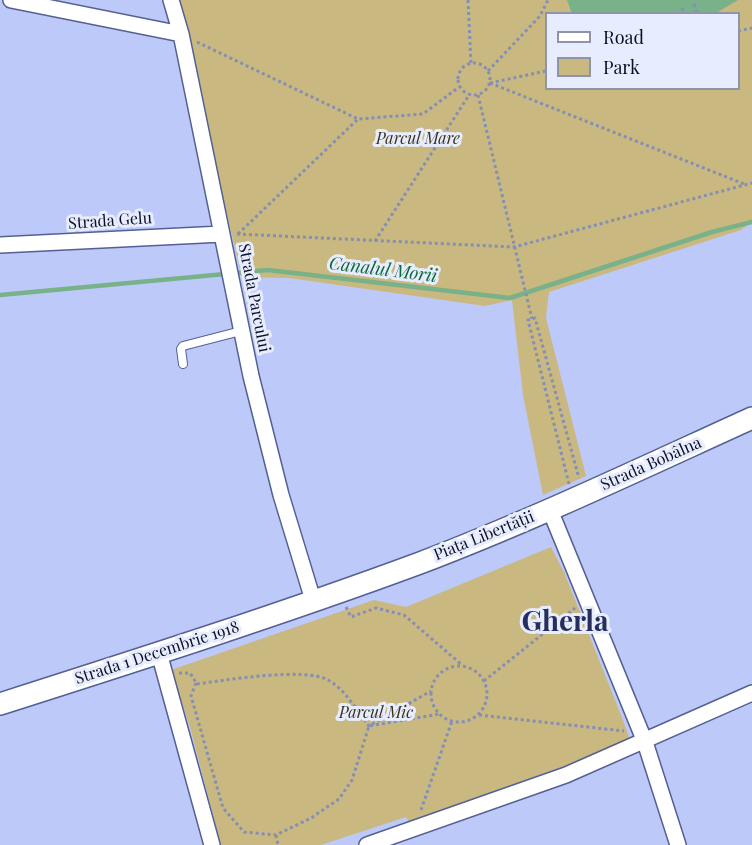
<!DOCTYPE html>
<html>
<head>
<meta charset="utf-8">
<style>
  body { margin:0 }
  #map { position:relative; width:752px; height:845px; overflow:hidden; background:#bdcaf9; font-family:"Playfair Display",serif }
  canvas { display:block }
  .legend { position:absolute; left:545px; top:12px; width:195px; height:78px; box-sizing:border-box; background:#e7ecfe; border:2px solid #8f94a7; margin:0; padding:8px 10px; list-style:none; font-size:18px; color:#0c1024 }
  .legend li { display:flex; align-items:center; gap:12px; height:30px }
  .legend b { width:30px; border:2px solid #8f94a7 }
</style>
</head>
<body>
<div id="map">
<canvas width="752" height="845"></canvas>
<ul class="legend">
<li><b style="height:8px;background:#fff"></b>Road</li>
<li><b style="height:16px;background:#c9b87f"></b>Park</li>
</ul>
</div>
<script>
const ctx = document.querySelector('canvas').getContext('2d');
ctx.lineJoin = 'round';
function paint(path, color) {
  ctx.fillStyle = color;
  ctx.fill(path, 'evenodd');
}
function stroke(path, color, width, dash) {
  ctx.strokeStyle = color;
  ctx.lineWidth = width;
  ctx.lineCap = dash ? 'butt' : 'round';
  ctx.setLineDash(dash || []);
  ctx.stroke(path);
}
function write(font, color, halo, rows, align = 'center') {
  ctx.font = font + ' "Playfair Display",serif';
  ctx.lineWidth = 6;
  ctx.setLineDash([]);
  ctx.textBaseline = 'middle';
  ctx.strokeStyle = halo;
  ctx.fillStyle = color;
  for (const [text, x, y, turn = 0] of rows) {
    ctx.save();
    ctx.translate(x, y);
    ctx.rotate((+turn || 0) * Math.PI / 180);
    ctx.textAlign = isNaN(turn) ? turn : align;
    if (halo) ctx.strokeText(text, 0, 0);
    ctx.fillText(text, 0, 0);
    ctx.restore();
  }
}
paint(new Path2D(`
  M175,0h577v222l-11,8 -192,62 -3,26 40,158 -43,19 -20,-100 -11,-95 -27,6 -196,-28 -47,-1zM546,14h192v74h-192z
  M551,547l13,25 59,148 6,17 -6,8 -214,77 -3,-5 -85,28h-100l-31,-118 -19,-57 203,-70 32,7z`), '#c9b87f');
paint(new Path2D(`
  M567,0h171l-22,13 -144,1z`), '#79b189');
stroke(new Path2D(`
  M0,295l268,-25 242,28 202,-66 40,-10`), '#79b189', 4.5);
const lane = new Path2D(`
  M183,364l-2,-15 2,-3 58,-15`);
const street = new Path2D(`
  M11,0l170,34
  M171,0l10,34 70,342 30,119 32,105
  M0,245l222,-11
  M550,510l95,232 33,103
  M159,653l53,192
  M367,845l199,-70 186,-82`);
const secondary = new Path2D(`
  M0,704c141,-45 282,-90 420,-141 113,-43 222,-95 332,-145`);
stroke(lane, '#546093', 10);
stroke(street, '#546093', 18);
stroke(secondary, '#546093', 24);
stroke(new Path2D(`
  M468,0l3,63
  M694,4l3,10
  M682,8l2,6
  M738,31l14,-3
  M197,42l161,77 65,-5 36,-27
  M458 79a16 16 0 1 1 32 0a16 16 0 1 1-32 0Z
  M488,71l52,-55 8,-16
  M490,83l254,101
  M490,83l56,-12
  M478,95l54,224
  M237,234l277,13 238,-64
  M238,234l120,-115
  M375,241l94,-146
  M569,484l-41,-164 7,-2 44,160
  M346,607l5,10 25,-9 28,7 58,50
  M431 694a28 28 0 1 1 56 0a28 28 0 1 1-56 0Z
  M179,673h11l7,11c29,-4 108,-17 131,-4 17,9 29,31 41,46l62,-35
  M484,681l91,-73
  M196,683l-5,13 32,112 21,24 32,3 35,-17 28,-19 13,-19 17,-54 70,-12
  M479,715l145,16
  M421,810l31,-89
  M276,835l2,10`), '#858fb6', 3, [3, 3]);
stroke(lane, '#fff', 8);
stroke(street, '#fff', 15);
stroke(secondary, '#fff', 21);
write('italic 16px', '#393115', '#e7ecfe', [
  ["Parcul Mare",418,139],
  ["Parcul Mic",376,713]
]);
write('16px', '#0c1024', '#e7ecfe', [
  ["Strada Gelu",110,221,-4],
  ["Strada Parcului",254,298,79],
  ["Strada Bobâlna",651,464,-24],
  ["Piața Libertății",484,536,-22],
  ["Strada 1 Decembrie 1918",157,653,-18]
]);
write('italic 18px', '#0c6937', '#e7ecfe', [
  ["Canalul Morii",383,270,7]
]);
write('bold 28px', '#252e5d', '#e7ecfe', [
  ["Gherla",565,622]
]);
</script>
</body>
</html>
